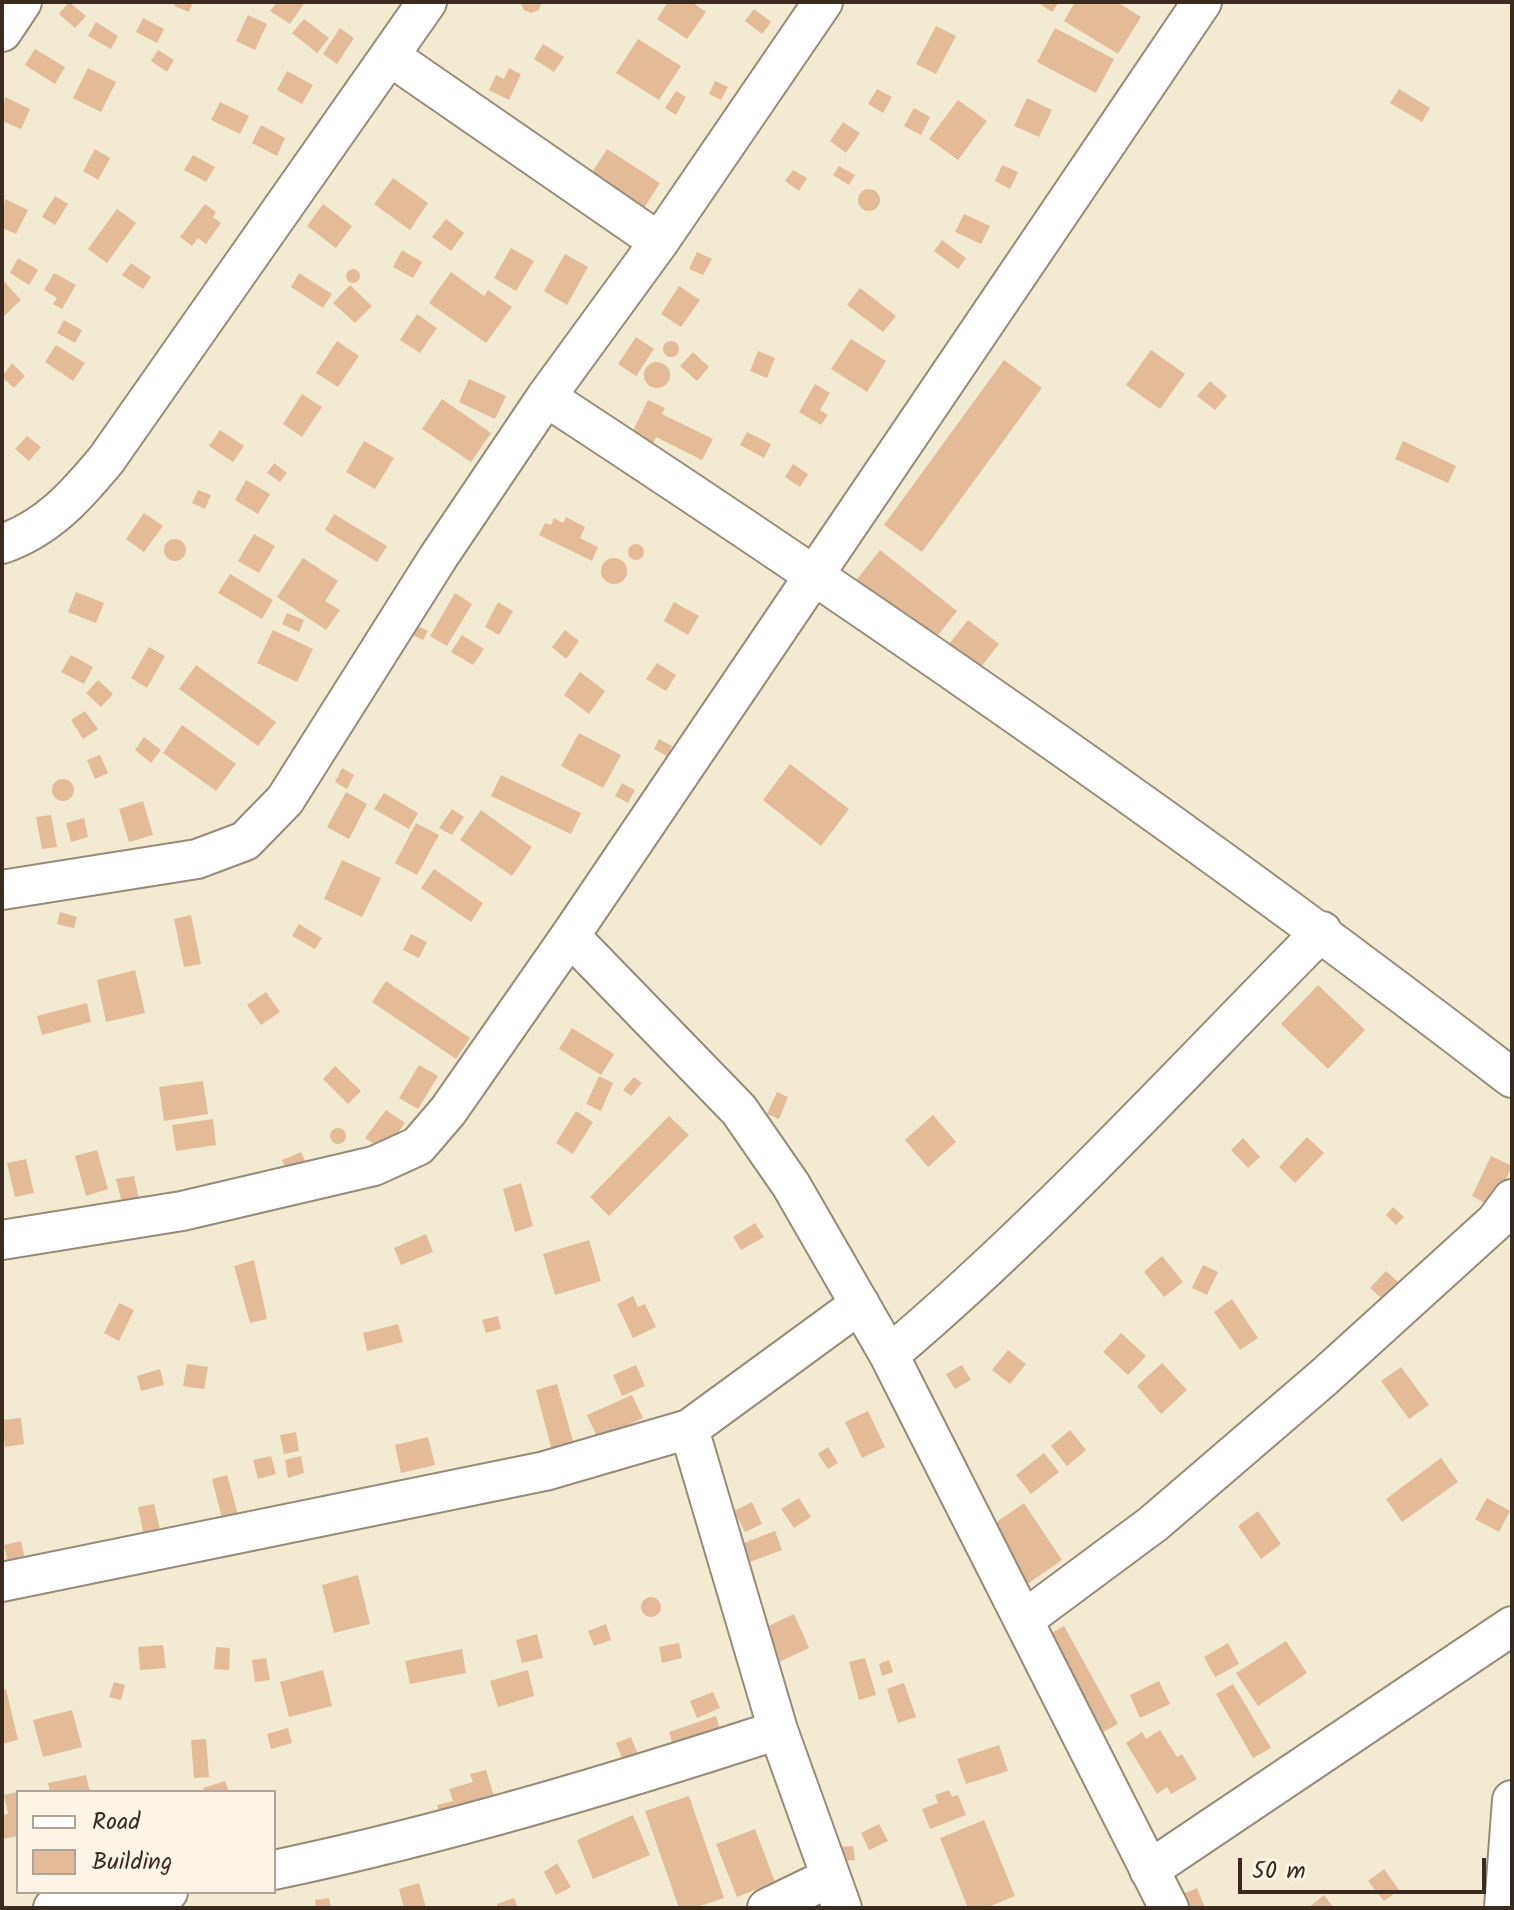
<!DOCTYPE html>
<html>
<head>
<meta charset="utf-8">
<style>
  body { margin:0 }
  #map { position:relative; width:1514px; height:1910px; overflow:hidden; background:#f2ebd1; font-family:Kalam,sans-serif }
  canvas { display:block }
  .frame { position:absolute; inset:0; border:4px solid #3b2a1e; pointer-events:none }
  .legend { position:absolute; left:16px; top:1790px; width:260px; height:104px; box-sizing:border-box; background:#fcf5e5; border:2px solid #afa495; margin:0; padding:10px 14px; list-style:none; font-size:24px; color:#3b2a1e }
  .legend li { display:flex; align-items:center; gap:16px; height:40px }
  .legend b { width:40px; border:2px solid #afa495 }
  .scale { position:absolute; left:1238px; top:1858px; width:248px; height:36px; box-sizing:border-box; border:4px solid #3b2a1e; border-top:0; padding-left:10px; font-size:24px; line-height:28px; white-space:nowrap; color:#3b2a1e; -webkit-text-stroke:6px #fcf5e5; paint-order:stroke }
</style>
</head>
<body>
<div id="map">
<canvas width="1514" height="1910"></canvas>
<div class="frame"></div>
<ul class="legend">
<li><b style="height:10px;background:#fff"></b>Road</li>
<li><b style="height:22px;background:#e3bb98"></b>Building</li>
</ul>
<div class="scale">50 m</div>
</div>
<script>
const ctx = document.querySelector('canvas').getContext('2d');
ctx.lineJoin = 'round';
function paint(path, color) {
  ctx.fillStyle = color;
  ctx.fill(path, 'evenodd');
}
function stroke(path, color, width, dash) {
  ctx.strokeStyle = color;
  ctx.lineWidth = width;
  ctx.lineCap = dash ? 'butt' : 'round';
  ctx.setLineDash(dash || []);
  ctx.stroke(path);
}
paint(new Path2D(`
  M69,2l17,14 -11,12 -16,-14z
  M176,2h17l-4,10 -15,-6z
  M277,2h28l-15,22 -20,-13z
  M520,2h22l-3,8 -8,3 -7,-3z
  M668,2h24l14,10 -19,27 -30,-20z
  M1037,2h22l-7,10z
  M1075,2h42l24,15 -23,37 -54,-33z
  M754,9l17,13 -9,12 -17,-13z
  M248,15l19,9 -12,26 -19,-9z
  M143,18l21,11 -7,14 -21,-11z
  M304,19l25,19 -12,15 -25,-20z
  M96,22l22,14 -7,13 -23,-13z
  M936,26l20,10 -20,38 -20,-10z
  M340,28l14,10 -17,26 -14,-10z
  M1055,28l59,31 -18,34 -59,-31z
  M638,39l43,27 -22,34 -43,-27z
  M543,44l21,13 -10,15 -20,-13z
  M35,49l30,18 -10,17 -30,-19z
  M158,50l16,10 -7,12 -16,-11z
  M88,68l28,14 -15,30 -28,-14z
  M509,68l12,6 -12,26 -20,-10 7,-15 8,4z
  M287,71l26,14 -11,19 -25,-14z
  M715,81l13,6 -7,13 -12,-6z
  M877,89l15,8 -9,16 -15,-9z
  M1399,89l31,19 -8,14 -32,-19z
  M676,91l10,6 -10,18 -11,-7z
  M5,97l25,12 -9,20 -19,-8z
  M1027,98l25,12 -13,27 -25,-11z
  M958,100l29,21 -29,39 -29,-21z
  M220,102l29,14 -9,18 -29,-14z
  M914,108l16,9 -9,18 -17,-9z
  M843,122l17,11 -14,20 -16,-12z
  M261,125l24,13 -8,18 -25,-13z
  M95,149l15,9 -12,22 -15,-9z
  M607,149l53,34 -16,25 -53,-34z
  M193,155l22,12 -9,15 -22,-12z
  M1002,165l16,7 -8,17 -15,-8z
  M839,166l16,9 -6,10 -16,-10z
  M793,170l14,8 -8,13 -14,-10z
  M393,178l35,25 -18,27 -36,-26z
  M858 200a11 11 0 1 1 22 0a11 11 0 1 1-22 0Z
  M55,196l13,8 -13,21 -13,-8z
  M5,199l23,11 -12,24 -14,-6z
  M205,204l11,8 -3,5 8,6 -15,21 -8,-6 -6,8 -12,-9z
  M323,204l29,22 -16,22 -29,-22z
  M117,209l19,14 -29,40 -19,-14z
  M964,214l26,12 -9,18 -26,-12z
  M446,219l18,14 -13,18 -19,-14z
  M942,240l24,18 -8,11 -24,-18z
  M511,248l23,13 -18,30 -22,-13z
  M402,250l20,12 -9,16 -20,-11z
  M697,252l15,7 -9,16 -14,-6z
  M565,254l23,13 -21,38 -23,-14z
  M18,258l20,12 -9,15 -19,-12z
  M131,263l20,14 -8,12 -21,-14z
  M346 276a7 7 0 1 1 14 0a7 7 0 1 1-14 0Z
  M451,272l33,24 4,-6 24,17 -26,36 -57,-40z
  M54,273l22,12 -14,24 -9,-5 4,-6 -13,-8z
  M299,273l33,21 -9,14 -32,-21z
  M2,279l19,21 -19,18z
  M350,285l22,21 -17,17 -22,-20z
  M679,286l21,14 -19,27 -20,-13z
  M860,288l36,28 -13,16 -36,-27z
  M417,314l20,14 -17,25 -20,-13z
  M64,320l18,10 -7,13 -18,-10z
  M636,337l18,12 -18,27 -18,-12z
  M851,339l35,22 -19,31 -36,-23z
  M337,341l22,15 -21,31 -22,-14z
  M663 349a8 8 0 1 1 16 0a8 8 0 1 1-16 0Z
  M56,345l29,18 -12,18 -28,-19z
  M1151,350l34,24 -25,35 -34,-24z
  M758,351l17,7 -8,20 -17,-7z
  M693,352l16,15 -12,14 -17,-15z
  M1004,360l38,28 -120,164 -38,-27z
  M644 375a13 13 0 1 1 26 0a13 13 0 1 1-26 0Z
  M12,363l13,13 -11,12 -12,-11z
  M469,379l37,17 -11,23 -36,-17z
  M1210,381l17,15 -12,14 -18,-14z
  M815,384l15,9 -10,17 8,5 -7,10 -22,-13z
  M302,394l20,13 -20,30 -19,-13z
  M442,399l49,34 -20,29 -49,-33z
  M648,400l17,8 -3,6 51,25 -11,21 -46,-23 -7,15 -21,-11z
  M220,430l24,16 -11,16 -24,-16z
  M747,432l24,12 -7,14 -24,-13z
  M27,436l14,11 -12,14 -14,-12z
  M364,441l30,17 -19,31 -29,-17z
  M1403,441l53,25 -8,17 -53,-24z
  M274,463l13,10 -7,9 -13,-9z
  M793,464l15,10 -8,13 -15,-10z
  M246,480l24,14 -12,20 -23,-14z
  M198,490l13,5 -6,14 -13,-6z
  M144,513l19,13 -19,26 -18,-13z
  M334,514l53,32 -10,16 -52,-32z
  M566,517l19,10 -5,11 18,9 -6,14 -53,-26 6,-12 6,2 3,-7 9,5z
  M254,534l21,12 -16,27 -21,-12z
  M164 550a11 11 0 1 1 22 0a11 11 0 1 1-22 0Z
  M628 552a8 8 0 1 1 16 0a8 8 0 1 1-16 0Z
  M880,550l77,61 -26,33 -77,-61z
  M303,558l35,23 -13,20 15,9 -14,20 -49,-33z
  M601 571a13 13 0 1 1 26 0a13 13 0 1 1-26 0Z
  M230,574l43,26 -11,19 -44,-26z
  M76,592l28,11 -8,20 -28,-11z
  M455,593l17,11 -25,42 -17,-10z
  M498,602l15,9 -14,24 -14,-8z
  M674,602l25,14 -11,19 -24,-14z
  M287,613l17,7 -5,12 -17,-8z
  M968,620l31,24 -26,33 -31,-24z
  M413,624l15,7 -5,9 -14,-7z
  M273,630l40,19 -16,33 -40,-19z
  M565,630l14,11 -13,18 -14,-12z
  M462,635l22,14 -11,16 -22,-13z
  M149,647l16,9 -18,32 -16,-10z
  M71,655l22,12 -9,17 -23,-12z
  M657,663l19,12 -10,16 -20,-12z
  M196,665l80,57 -18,24 -79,-57z
  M580,672l25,19 -16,23 -25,-19z
  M98,680l15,14 -12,13 -15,-14z
  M85,711l13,18 -15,10 -12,-19z
  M182,725l54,39 -20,27 -53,-38z
  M579,733l42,22 -18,33 -42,-22z
  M144,737l17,13 -10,13 -16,-13z
  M659,739l13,7 -5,10 -13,-7z
  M100,755l8,18 -13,6 -8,-19z
  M790,764l59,45 -28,37 -58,-46z
  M342,768l12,7 -7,14 -12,-7z
  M501,775l80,38 -10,21 -80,-38z
  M52 790a11 11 0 1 1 22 0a11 11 0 1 1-22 0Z
  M622,783l13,7 -7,13 -13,-7z
  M346,792l21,12 -18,35 -22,-12z
  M384,793l34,20 -9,16 -35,-20z
  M143,801l10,34 -24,7 -10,-33z
  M452,809l12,8 -12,18 -13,-7z
  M481,810l51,37 -20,29 -52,-36z
  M51,815l6,32 -15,2 -6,-32z
  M84,818l4,19 -17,5 -5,-19z
  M416,823l23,12 -22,40 -22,-12z
  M342,860l39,18 -19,39 -38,-18z
  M434,869l49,34 -12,19 -50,-34z
  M60,912l17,5 -3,11 -17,-4z
  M191,915l10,49 -17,3 -10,-48z
  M299,924l23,14 -7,11 -23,-13z
  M411,934l16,8 -8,16 -16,-8z
  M135,970l10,43 -39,9 -9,-42z
  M386,981l84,57 -14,21 -84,-57z
  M1318,985l47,45 -37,39 -47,-45z
  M266,992l14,20 -19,13 -14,-20z
  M87,1003l4,19 -49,13 -5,-19z
  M572,1028l42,26 -13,21 -42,-26z
  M419,1065l19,11 -20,33 -19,-11z
  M335,1066l26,25 -13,13 -25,-25z
  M599,1076l14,7 -12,28 -15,-7z
  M634,1077l8,6 -11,13 -8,-6z
  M203,1081l5,33 -44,7 -5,-34z
  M777,1092l11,5 -9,22 -12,-5z
  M386,1110l19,13 -21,28 -19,-13z
  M576,1111l17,11 -20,32 -17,-11z
  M933,1115l23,27 -28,25 -23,-27z
  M669,1116l20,19 -80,81 -19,-19z
  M213,1119l3,26 -40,6 -4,-26z
  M330 1136a8 8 0 1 1 16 0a8 8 0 1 1-16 0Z
  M1307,1137l17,16 -29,30 -16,-16z
  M1243,1138l17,19 -12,11 -17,-18z
  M97,1150l11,39 -22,7 -11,-40z
  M301,1152l9,20 -19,8 -9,-20z
  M1491,1156l21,10 -19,41 -21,-11z
  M26,1159l8,34 -19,4 -8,-34z
  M134,1176l5,23 -17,4 -6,-24z
  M521,1183l12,43 -18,6 -12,-43z
  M1393,1207l11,10 -8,8 -10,-10z
  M755,1223l9,14 -23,13 -8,-13z
  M426,1234l7,18 -32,13 -7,-17z
  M589,1240l12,41 -46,14 -12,-41z
  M1162,1256l21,26 -19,15 -20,-25z
  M254,1260l13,59 -17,4 -16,-57z
  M1203,1265l15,7 -11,23 -15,-7z
  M1386,1271l20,18 -16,17 -20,-18z
  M633,1296l5,11 7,-3 11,23 -23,11 -16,-34z
  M1232,1299l26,39 -18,12 -26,-38z
  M119,1303l15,7 -15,31 -15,-8z
  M498,1316l3,13 -15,4 -4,-13z
  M398,1324l5,18 -36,9 -4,-18z
  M1121,1333l25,23 -18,19 -25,-23z
  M1008,1350l18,14 -16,20 -18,-14z
  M1162,1363l25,27 -26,24 -24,-28z
  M187,1364l21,3 -4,22 -21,-3z
  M636,1365l9,21 -23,10 -9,-21z
  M962,1365l9,15 -16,9 -9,-15z
  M1401,1367l28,38 -20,14 -28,-38z
  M160,1369l4,16 -23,6 -4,-15z
  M557,1384l19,68 -22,6 -18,-68z
  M632,1395l11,23 -45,21 -11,-24z
  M868,1411l17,36 -23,11 -17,-36z
  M21,1418l3,26 -19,3 -3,-27z
  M1070,1430l16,20 -19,16 -16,-20z
  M296,1432l3,19 -15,3 -4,-19z
  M428,1437l7,28 -34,8 -6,-28z
  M828,1447l10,16 -10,6 -10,-15z
  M1044,1453l15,19 -28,22 -15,-19z
  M271,1456l5,18 -18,5 -5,-19z
  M301,1456l3,17 -16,5 -3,-18z
  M1441,1458l17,24 -56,40 -16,-23z
  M227,1475l13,47 -16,4 -12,-47z
  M799,1498l12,19 -17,11 -13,-19z
  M1487,1498l23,13 -11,21 -24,-13z
  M752,1502l10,22 -17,8 -11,-21z
  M1024,1503l38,57 -39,27 -38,-57z
  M154,1504l9,38 -17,4 -8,-39z
  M1258,1511l23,33 -20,15 -23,-33z
  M775,1531l7,19 -32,12 -6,-19z
  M21,1541l5,23 -17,4 -5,-23z
  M358,1575l12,49 -36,9 -12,-48z
  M641 1607a10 10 0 1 1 20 0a10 10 0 1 1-20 0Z
  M794,1614l15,34 -30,14 -15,-34z
  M606,1624l5,16 -17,6 -6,-15z
  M1064,1626l54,98 -27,14 -53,-97z
  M537,1634l6,24 -21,5 -6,-23z
  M1286,1641l21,32 -49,33 -22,-33z
  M679,1643l3,15 -20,5 -3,-16z
  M1228,1643l11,21 -24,13 -11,-20z
  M163,1645l3,23 -26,2 -2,-23z
  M216,1647l14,1 -1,22 -15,-1z
  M462,1649l4,24 -56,11 -5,-23z
  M266,1658l4,22 -15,2 -3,-22z
  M865,1658l11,37 -17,5 -10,-38z
  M889,1660l4,12 -11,4 -3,-12z
  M323,1670l9,36 -43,11 -9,-35z
  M528,1670l6,26 -36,11 -8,-26z
  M1159,1681l11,23 -30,14 -10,-23z
  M114,1682l11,3 -4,15 -12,-3z
  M904,1683l12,34 -18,6 -11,-34z
  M1233,1684l38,64 -18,10 -37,-64z
  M6,1689l12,51 -16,4v-54z
  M713,1692l7,16 -23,10 -7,-17z
  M72,1710l10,37 -39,10 -10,-37z
  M716,1716l8,26 -47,16 -8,-26z
  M288,1728l4,15 -21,6 -4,-15z
  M1160,1730l17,27 5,-3 15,25 -26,15 -4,-7 -10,7 -31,-51 16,-11 4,7z
  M631,1737l8,20 -15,6 -8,-20z
  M206,1739l3,38 -15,1 -3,-38z
  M999,1745l9,26 -42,13 -9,-25z
  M486,1770l11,36 -55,17 -5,-18 16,-4 -4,-12 24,-7 -3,-8z
  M86,1775l4,17h-40l-2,-9z
  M225,1781l4,11h-24l-2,-4z
  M949,1790l3,7 6,-2 8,20 -36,14 -8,-20 16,-6 -3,-8z
  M18,1792v44l-16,3v-24l6,-1 -4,-19z
  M689,1796l35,102 -30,10h-15l-34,-97z
  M633,1815l17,40 -57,24 -16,-39z
  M984,1820l31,76 -29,12h-18l-28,-70z
  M879,1824l9,17 -19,9 -8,-17z
  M755,1829l20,53 -38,15 -21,-53z
  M853,1846l2,14 -14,1 -1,-14z
  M557,1863l14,24 -15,8 -12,-23z
  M1384,1869l15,21 -15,11 -16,-20z
  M419,1883l7,25h-22l-5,-19z
  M1197,1888l8,20h-23l-4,-12z
  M1324,1895l10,13h-26z
  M329,1898l2,10h-15l-1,-8z
  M514,1898l4,10h-20l-1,-4z`), '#e3bb98');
const street = new Path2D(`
  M2,32l20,-30
  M391,57l268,185
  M546,397c330,216 654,440 966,681
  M2,544c46,-16 74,-48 104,-84l321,-458
  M2,890l195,-31 48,-18 40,-41 154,-244 107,-159 113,-155 164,-240
  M570,936l169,174 52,75 98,170 280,553
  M2,1240l180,-29 192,-45 44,-20 30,-35 122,-175 632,-934
  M889,1355c154,-130 291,-281 433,-424
  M689,1429l89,301 64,178
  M2,1582l543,-111 144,-42 171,-125
  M1025,1619l128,-95 170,-146 173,-157 16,-22
  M274,1870c171,-36 338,-86 504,-140
  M1149,1870l363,-244
  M53,1908l60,-4 55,-12
  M767,1908l62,-30
  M1504,1908l8,-108`);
stroke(street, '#968a78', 42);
stroke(street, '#fff', 38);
</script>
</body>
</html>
